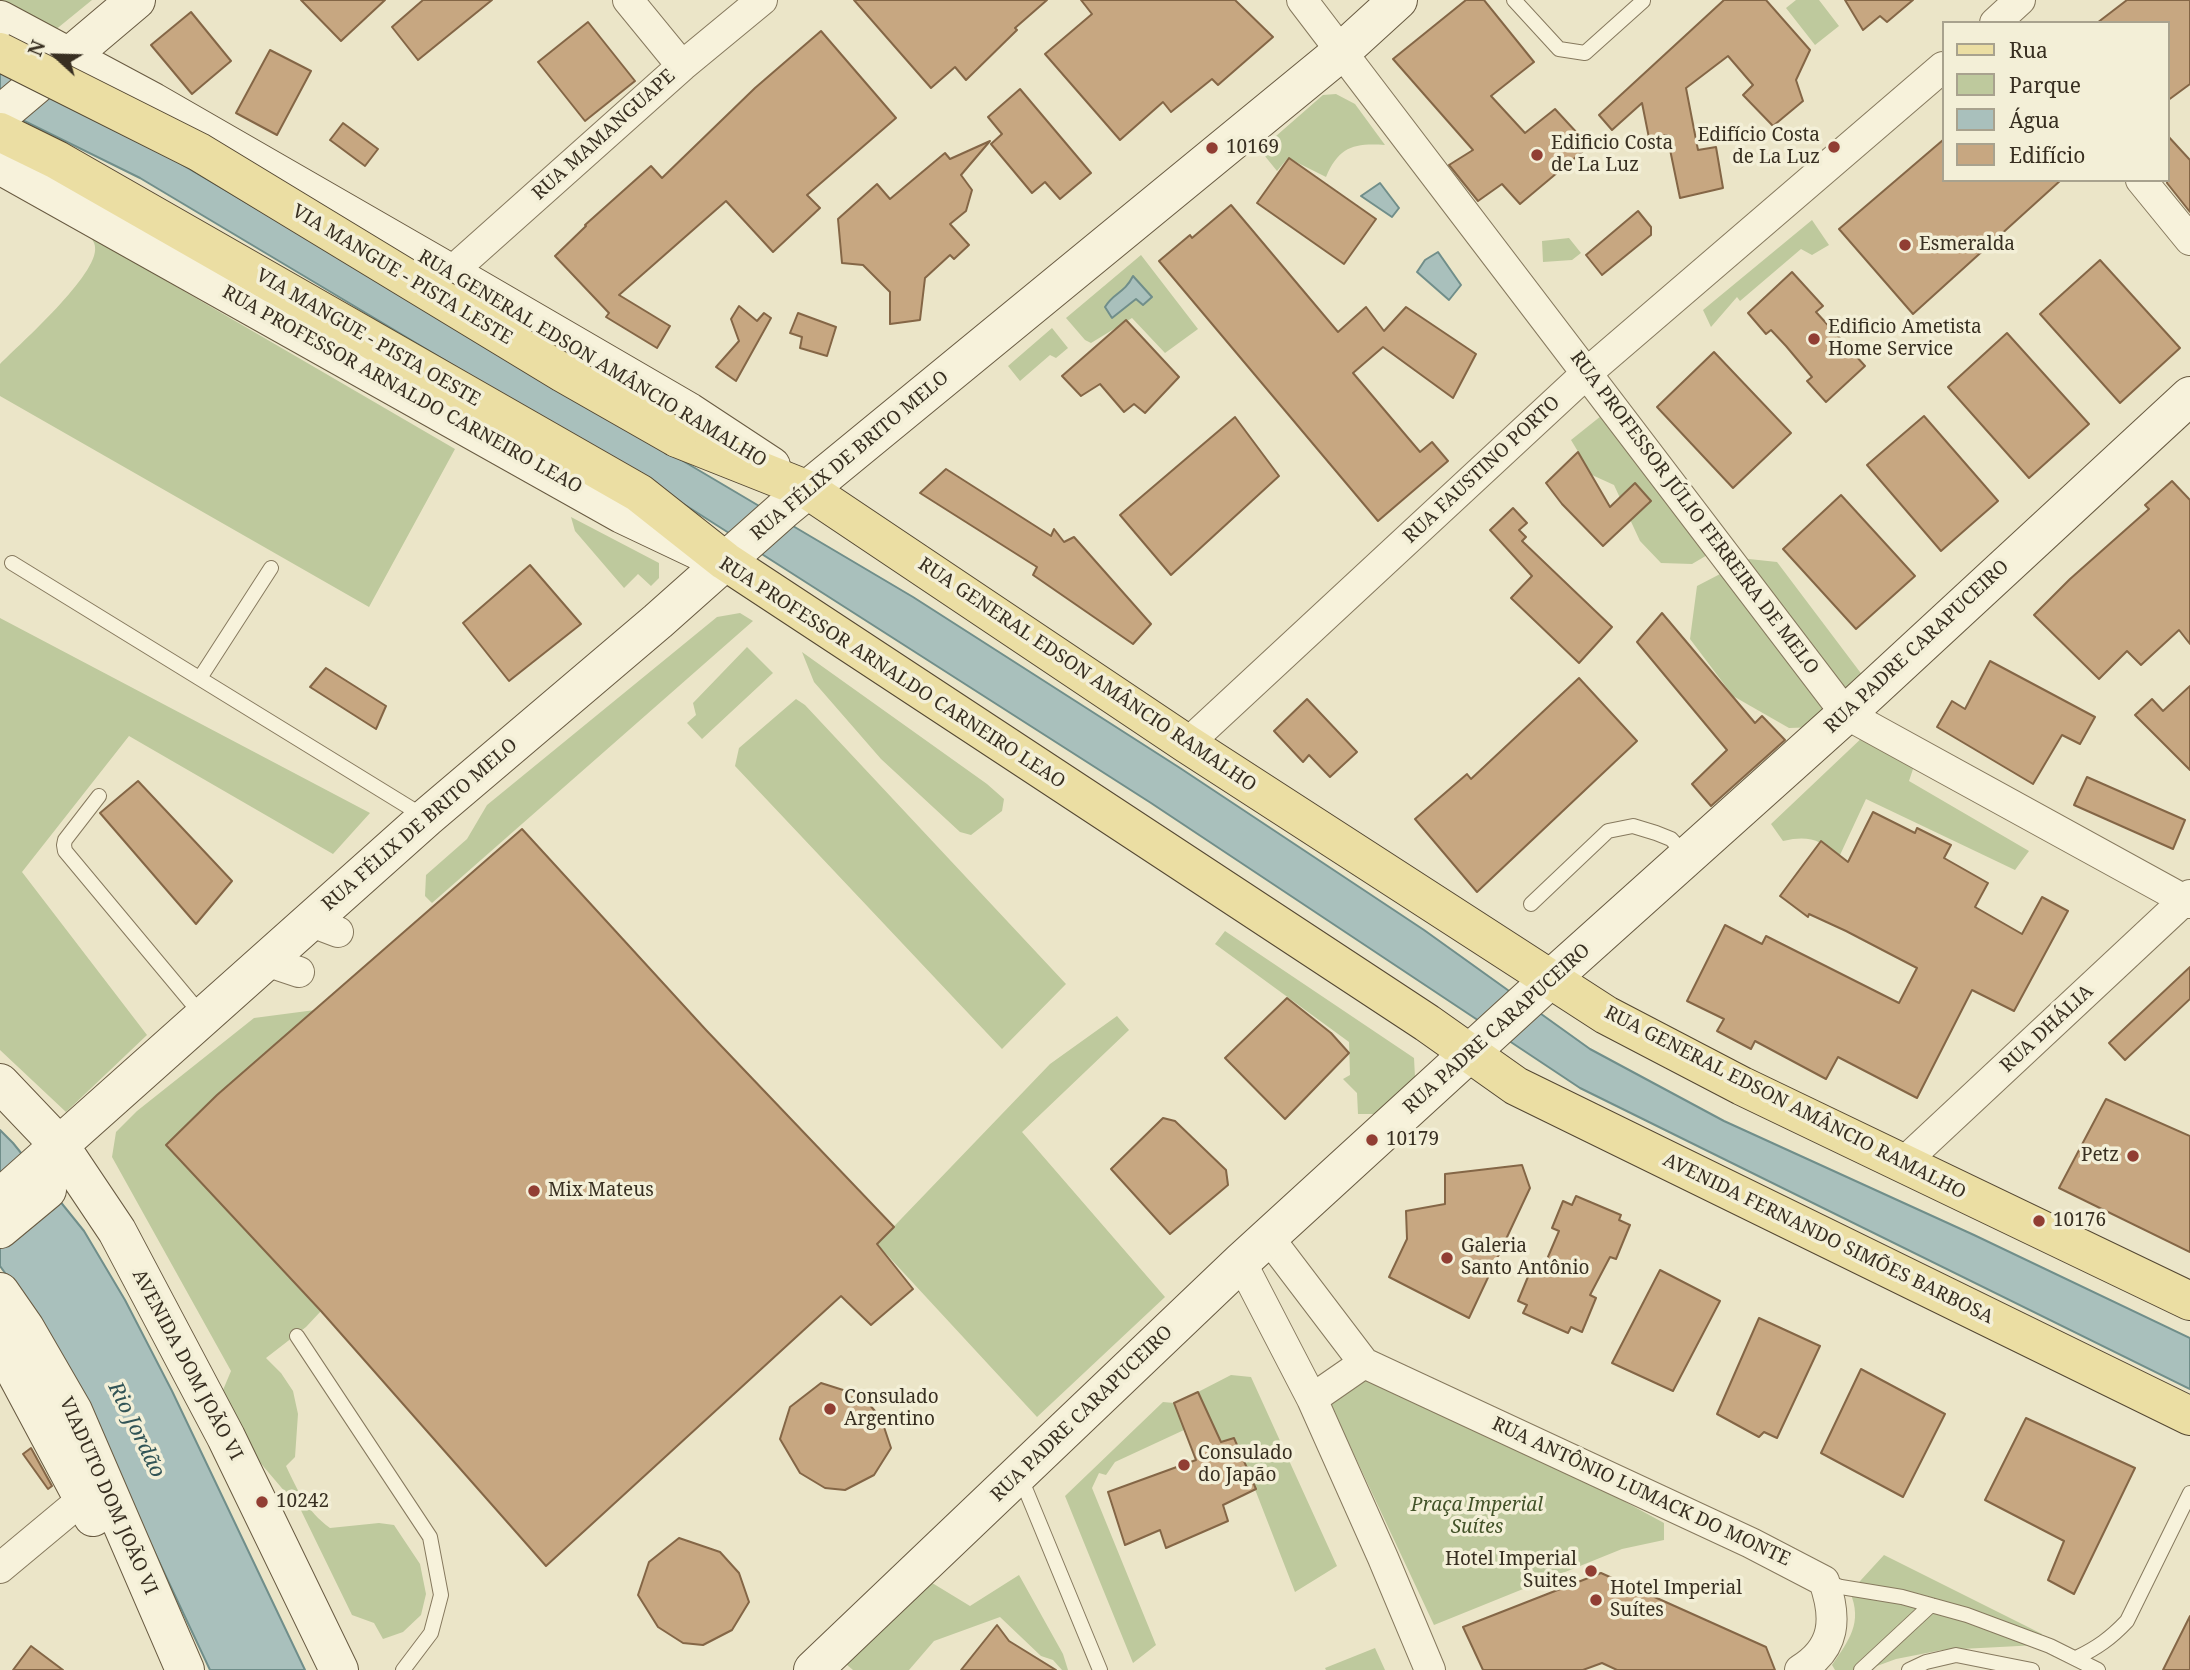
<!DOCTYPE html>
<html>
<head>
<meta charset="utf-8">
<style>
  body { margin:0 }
  #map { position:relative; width:2190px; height:1670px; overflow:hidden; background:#ebe5c8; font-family:"Noto Serif",serif }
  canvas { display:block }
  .legend { position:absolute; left:1942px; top:21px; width:228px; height:161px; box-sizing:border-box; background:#f3efd7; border:2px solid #a8a28e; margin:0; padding:9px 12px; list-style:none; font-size:21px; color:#382f21 }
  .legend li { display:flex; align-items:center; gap:14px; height:35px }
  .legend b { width:35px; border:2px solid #a8a28e }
  .north { position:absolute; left:21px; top:21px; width:70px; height:70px; -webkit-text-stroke:5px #f3efd7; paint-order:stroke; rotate:292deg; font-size:19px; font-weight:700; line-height:28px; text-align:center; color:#382f21 }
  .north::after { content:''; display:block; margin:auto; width:24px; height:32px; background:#382f21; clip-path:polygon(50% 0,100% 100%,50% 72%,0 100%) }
</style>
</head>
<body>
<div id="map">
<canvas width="2190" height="1670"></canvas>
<ul class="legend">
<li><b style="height:9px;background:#ebdea3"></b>Rua</li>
<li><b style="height:19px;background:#bec99d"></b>Parque</li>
<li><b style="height:19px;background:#a9c0bc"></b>Água</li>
<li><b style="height:19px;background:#c7a781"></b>Edifício</li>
</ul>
<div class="north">N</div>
</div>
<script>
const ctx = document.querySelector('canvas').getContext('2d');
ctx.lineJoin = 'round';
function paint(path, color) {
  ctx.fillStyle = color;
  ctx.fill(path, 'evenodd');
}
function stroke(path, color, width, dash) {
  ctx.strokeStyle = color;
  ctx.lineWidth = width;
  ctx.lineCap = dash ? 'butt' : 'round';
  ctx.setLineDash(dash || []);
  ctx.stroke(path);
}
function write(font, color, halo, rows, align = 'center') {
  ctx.font = font + ' "Noto Serif",serif';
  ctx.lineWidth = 7;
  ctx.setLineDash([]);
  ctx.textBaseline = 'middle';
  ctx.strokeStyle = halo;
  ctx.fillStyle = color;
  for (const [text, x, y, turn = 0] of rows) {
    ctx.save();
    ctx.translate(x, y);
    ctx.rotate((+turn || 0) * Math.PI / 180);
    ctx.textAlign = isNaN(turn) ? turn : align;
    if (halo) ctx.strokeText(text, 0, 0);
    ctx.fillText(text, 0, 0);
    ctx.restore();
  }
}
paint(new Path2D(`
  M0,0h92l-38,31z
  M1796,0h23l20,26 -24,19 -29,-37z
  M1336,94l19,10 30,41c-32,-2 -46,2 -59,32l-38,-19 -11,13 -17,-21 63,-55z
  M1812,220l17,25 -17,10 -11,-6 -61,52 -3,-4 -26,30 -8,-17z
  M91,237l364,212 -86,158 -369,-211v-32c20,-20 99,-90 95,-117 0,-4 -3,-7 -4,-10z
  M1569,238l12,15 -9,7 -29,2 -1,-21z
  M1141,255l57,74 -33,24 -33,-35 -41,25 -6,-3 -19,-22z
  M1052,328l16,20 -12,10 -6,-3 -30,26 -12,-15z
  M1601,416l108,138 -17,10 -31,-1 -21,-22 -26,-56 -22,-10 -21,-35z
  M571,517l88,46v15l-8,8 -13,-12 -14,14 -49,-57z
  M1749,559l28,3 89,118 -49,47 -28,1 -56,-32 -43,-57 7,-53z
  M740,613l13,8 -321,282 -7,-7 1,-21 41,-36 20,-34 230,-188z
  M0,618l370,195 -37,41 -204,-118 -107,136 125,163 -81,77 -66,-62z
  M747,647l26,26 -71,66 -15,-16 9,-8 -3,-12z
  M802,652l185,132 17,15 -2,12 -31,24 -11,-3 -79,-73 -67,-77z
  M796,699l9,6 261,279 -64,65 -267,-283 4,-18z
  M1866,734l49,29 -6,18 120,70 -14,19 -149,-71 -26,56c-21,-15 -31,-20 -57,-14l-12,-17z
  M1225,931l189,127 1,19 -39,37h-18l-1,-21 -14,-14 7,-4 -1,-33 -134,-98z
  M315,1010l-98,85 -39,38 143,178 -15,16 -40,31 15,15 12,18 5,23 -3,43 -9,9c13,27 20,44 44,62l49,-5 15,2 26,39 6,30 -5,21 -18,17 -20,7 -9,-16 -22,-8 -58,-119 -8,-3 -34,-40 -29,-63 8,-19 -119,-214 4,-25 21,-21 117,-93z
  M1117,1016l12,14 -107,102 143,165 -128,120 -160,-173 173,-180z
  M1366,1374l151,69 147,80v17l-42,9 -188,76 -106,-226z
  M1231,1375l20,2 86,189 -42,26 -60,-154 -14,4 -23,-50z
  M1163,1402l11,1 10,27 -69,32 -9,13 -7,-2 -7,15 64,157 -23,18 -68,-167z
  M1884,1555l158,79 -4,11 -96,5 -46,9 -30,11h-31l-3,-5c17,-25 31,-42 18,-73z
  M1019,1575l44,79 5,16h-6l-9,-10 -12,-4 -41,-39 -66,24 -25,29h-56l-13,-11 84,-81 46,28z
  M1375,1648l10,22h-59l-1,-2z`), '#bec99d');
const water = new Path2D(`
  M0,69l159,82 754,446 267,171 244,162 166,119 134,72 250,114 216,103v51l-610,-301 -429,-285 -494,-316 -517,-309 -140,-69z
  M1380,183l19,25 -7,9 -31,-21z
  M1438,252l23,33 -12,15 -32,-28 8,-12z
  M1133,276l19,21 -9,8 -7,-6 -24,19 -7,-11c9,-15 19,-13 28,-31z
  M0,1130l13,13 71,88 41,69 47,91 133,279h-95l-136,-289 -30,-55 -44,-60z`);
paint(water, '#a9c0bc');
stroke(water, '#708e8a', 2);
const building = new Path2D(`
  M301,0h84l-44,41z
  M423,0h69l-74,60 -26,-33z
  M854,0h193l-32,28 2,2 -51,50 -11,-13 -24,21z
  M1081,0h154l38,37 -55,48 -6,-6 -41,33 -8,-10 -43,38 -75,-86 47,-40z
  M1466,0h18l50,62 -43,34 34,37 30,-24 34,37 -69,58 -18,-20 -24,17 -29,-36 24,-15 -80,-91z
  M1724,0h42l44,50 -14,30 7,21 -30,25 -30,-31 10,-10 -25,-29 -42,32 12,62 18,-3 7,41 -43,10 -13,-63 -18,3 -7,-35 -30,27 -13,-15z
  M1845,0h68l-26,22 -7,-6 -17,14z
  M2127,0h63v84l-23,17v-78h-70z
  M191,12l40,49 -39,33 -41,-49z
  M588,22l47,59 -50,40 -47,-59z
  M821,31l75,87 -89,77 13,13 -47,44 -47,-51 -107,94 51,31 -13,22 -51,-31 3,-4 -54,-57 31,-30 -1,-1 66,-59 11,12 93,-90z
  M270,50l41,21 -34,64 -41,-22z
  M1020,89l71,84 -31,26 -15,-17 -13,11 -41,-49 11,-10 -14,-17z
  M343,123l35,26 -13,17 -35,-26z
  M2167,135l23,25v52l-23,-29z
  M1943,140v40h118l-148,134 -74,-85z
  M990,141l-29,34 11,15 -6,21 -16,13 19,21 -15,14 -4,-4 -25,23 -5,42 -30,4v-32l-27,-27 -21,-2 -4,-44 39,-35 13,15 55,-46 5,6z
  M1289,158l87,61 -32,45 -87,-61z
  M1231,205l107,127 28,-25 18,24 22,-24 70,47 -23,44 -70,-51 -30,26 67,79 12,-10 16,19 -70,60 -219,-260 31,-26 2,3z
  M1638,211l13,16v8l-49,40 -16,-20z
  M2100,260l80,88 -60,55 -80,-89z
  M1792,272l31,34 -7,6 49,54 -39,36 -19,-21 5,-4 -5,-6 -21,-25 -15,-16 -5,4 -18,-21z
  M739,306l18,15 7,-8 7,5 -35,63 -20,-14 23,-26 -8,-22z
  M798,313l38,14 -9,29 -27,-8 2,-11 -12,-4z
  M1126,320l53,57 -34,36 -11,-9 -10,8 -24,-28 -19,12 -19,-20z
  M2007,333l82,91 -60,54 -81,-91z
  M1714,352l77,81 -58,55 -76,-81z
  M1924,416l74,85 -57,50 -74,-86z
  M1235,417l44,59 -108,99 -51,-60z
  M1578,452l32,55 25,-24 16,18 -48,45 -41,-42 -16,-21z
  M946,469l105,67 3,-7 10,13 10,-5 77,87 -18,20 -100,-69 4,-8 -117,-74z
  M2172,481l18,19v144l-11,-14 -38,35 -14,-14 -28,28 -65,-64 36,-36 79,-70 -4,-4z
  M1841,495l74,81 -59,53 -73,-80z
  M1513,508l14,15 -8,7 7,7 -4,4 90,86 -33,36 -68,-65 21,-22 -42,-46z
  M530,565l51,59 -72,57 -46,-58z
  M1662,613l93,110 7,-7 23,24 -74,66 -19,-22 35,-34 -90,-108z
  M1990,661l105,56 -15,27 -18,-9 -29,49 -96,-57 15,-26 13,8z
  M326,668l60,38 -10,23 -66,-42z
  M1579,678l58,63 -160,151 -62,-73 52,-45 4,5z
  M2190,686v84l-55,-55 17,-16 11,12z
  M1307,699l50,53 -27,25 -21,-22 -6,7 -29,-31z
  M2087,777l98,43 -12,29 -99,-44z
  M138,781l94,100 -36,43 -96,-111z
  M1873,812l42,21 2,-5 34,17 -7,13 44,25 -13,24 47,27 20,-37 26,14 -54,100 -42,-21 -55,108 -79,-41 -12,22 -71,-38 -4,8 -34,-18 7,-12 -37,-18 38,-76 37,19 4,-8 133,67 18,-35 -71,-37 -37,-17 -1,3 -28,-21 41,-55 27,21z
  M522,829l184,201 188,197 -17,17 36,45 -42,36 -30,-29 -295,270 -225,-255 -155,-166 51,-50z
  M2190,967v32l-65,61 -16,-17z
  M1287,998l44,35 18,20 -64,66 -60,-61z
  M2106,1099l84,37v116l-131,-64z
  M1163,1118l12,3 51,49 2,15 -58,49 -59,-65z
  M1522,1165l8,23 -61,130 -80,-41 18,-38 -1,-28 39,-7v-30z
  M1576,1196l45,19 -2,5 11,5 -14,34 -6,-2 -20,38 6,3 -14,34 -11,-5 -3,6 -45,-20 4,-8 -9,-4 14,-34 10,4 17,-40 -7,-3 11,-27 9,4z
  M1660,1270l60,31 -47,90 -61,-28z
  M1759,1318l61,28 -43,92 -13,-6 -5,5 -42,-23z
  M1861,1369l84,45 -42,83 -82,-44z
  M821,1383l41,13 19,22 10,30 -17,27 -29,15 -20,-2 -25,-15 -20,-34 10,-32z
  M1198,1392l23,50 13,-4 22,51 -33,16 5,16 -62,27 -6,-18 -35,15 -17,-53 88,-32 -22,-57z
  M2026,1418l109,50 -61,126 -26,-14 16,-39 -79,-41z
  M31,1448l21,38 -4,3 -25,-35z
  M679,1538l41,14 19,21 10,29 -17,28 -29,15 -20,-2 -25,-16 -20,-32 11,-33z
  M1601,1573l165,74 9,23h-158l-15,-7 -19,7h-100l-20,-43z
  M2190,1616v54h-27z
  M997,1625l12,16 47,29h-95z
  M31,1646l32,24h-50z`);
paint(building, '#c7a781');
stroke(building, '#846646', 2);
const lane = new Path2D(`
  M1514,0l45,49 26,4 58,-52
  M12,563l413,254
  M200,678l71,-110
  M99,796l-34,44 -1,5 1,6 136,163
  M1531,904l77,-73 25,-5 23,7 15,6 15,16
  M297,1336l133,201 11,58 -10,38 -28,37
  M1020,1476l80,194
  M1824,1581l17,6 61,10 65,18 83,31 48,24
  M2076,1658c21,-10 35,-20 51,-37l63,-128
  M1861,1670l70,-65
  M1909,1670l17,-8 30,-7 76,15`);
const street = new Path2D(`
  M628,0l54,66
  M1302,0l544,714 344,189
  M1995,23l25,-23
  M2141,180l49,60
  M450,273l232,-207 80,-66
  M1187,744l401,-372 355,-305
  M309,921l29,11
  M266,961l33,11
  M1903,1163l287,-268
  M1269,1238l95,125 387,180 73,38c13,37 12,67 -24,89
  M1241,1262l71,137 71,159 47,112
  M1312,1399l52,-36
  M0,1568l84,-70`);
const secondary = new Path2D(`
  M0,20l153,82 297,171 239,139 82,54
  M0,115l136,-115
  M0,165l622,349 78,37
  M0,1083l60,63 57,85 109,206 113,233
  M0,1198l426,-380 232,-197 126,-112 557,-457 57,-52
  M0,1229l47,-39
  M0,1292l25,36 48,83 112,259
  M0,1343l93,174
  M813,1670l428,-408 304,-278 301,-270 344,-318`);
const primary = new Path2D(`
  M0,132l57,28 582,333 86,68 702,462 89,63 674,330
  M677,438l131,52 379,254 419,271 136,71 448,215`);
stroke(lane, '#86795e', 16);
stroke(street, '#86795e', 32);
stroke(secondary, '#685a41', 40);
stroke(primary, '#544732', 40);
stroke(lane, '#f7f2db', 14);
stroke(street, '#f7f2db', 30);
stroke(secondary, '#f7f2db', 38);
stroke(primary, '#ebdea3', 38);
const primaryBridge = new Path2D(`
  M0,52l199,100 364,221 114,65`);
stroke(primaryBridge, '#544732', 40, []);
stroke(primaryBridge, '#ebdea3', 38);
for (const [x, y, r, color] of [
  [1834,147,7,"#913e33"],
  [1212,148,7,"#913e33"],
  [1537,155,7,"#913e33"],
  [1905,245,7,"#913e33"],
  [1814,339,7,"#913e33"],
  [1372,1140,7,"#913e33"],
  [2133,1156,7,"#913e33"],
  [534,1191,7,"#913e33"],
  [2039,1221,7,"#913e33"],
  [1447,1258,7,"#913e33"],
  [830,1409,7,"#913e33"],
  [1184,1465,7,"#913e33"],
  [262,1502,7,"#913e33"],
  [1591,1571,7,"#913e33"],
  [1596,1600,7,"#913e33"]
]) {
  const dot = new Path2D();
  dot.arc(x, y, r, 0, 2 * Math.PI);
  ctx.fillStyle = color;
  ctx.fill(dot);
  stroke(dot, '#f3efd7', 2.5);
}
write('19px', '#382f21', '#f3efd7', [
  ["RUA MAMANGUAPE",604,135,-42],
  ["VIA MANGUE - PISTA LESTE",402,275,31],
  ["VIA MANGUE - PISTA OESTE",368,338,30],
  ["RUA GENERAL EDSON AMÂNCIO RAMALHO",592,359,31],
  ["RUA PROFESSOR ARNALDO CARNEIRO LEAO",402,390,29],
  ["RUA FÉLIX DE BRITO MELO",850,456,-40],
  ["RUA FAUSTINO PORTO",1482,470,-43],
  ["RUA PROFESSOR JÚLIO FERREIRA DE MELO",1694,513,53],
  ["RUA PADRE CARAPUCEIRO",1917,647,-43],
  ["RUA PROFESSOR ARNALDO CARNEIRO LEAO",892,673,33],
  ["RUA GENERAL EDSON AMÂNCIO RAMALHO",1087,675,34],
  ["RUA FÉLIX DE BRITO MELO",420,825,-41],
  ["RUA PADRE CARAPUCEIRO",1497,1029,-42],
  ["RUA DHÁLIA",2047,1029,-43],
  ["RUA GENERAL EDSON AMÂNCIO RAMALHO",1785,1103,27],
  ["AVENIDA FERNANDO SIMÕES BARBOSA",1828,1239,26],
  ["AVENIDA DOM JOÃO VI",187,1365,62],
  ["RUA PADRE CARAPUCEIRO",1082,1414,-44],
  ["RUA ANTÔNIO LUMACK DO MONTE",1641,1492,25],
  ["VIADUTO DOM JOÃO VI",108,1496,66]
]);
write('19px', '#382f21', '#f3efd7', [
  ["Edifício Costa",1820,136,"right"],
  ["de La Luz",1820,158,"right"],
  ["Edificio Costa",1551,144],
  ["de La Luz",1551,166],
  ["10169",1226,148],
  ["Esmeralda",1919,245],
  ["Edificio Ametista",1828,328],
  ["Home Service",1828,350],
  ["10179",1386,1140],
  ["Petz",2119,1156,"right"],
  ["Mix Mateus",548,1191],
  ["10176",2053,1221],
  ["Galeria",1461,1247],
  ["Santo Antônio",1461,1269],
  ["Consulado",844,1398],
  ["Argentino",844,1420],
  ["Consulado",1198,1454],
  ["do Japão",1198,1476],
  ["10242",276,1502],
  ["Hotel Imperial",1577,1560,"right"],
  ["Suites",1577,1582,"right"],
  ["Hotel Imperial",1610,1589],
  ["Suítes",1610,1611]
], 'left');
write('italic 19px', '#435329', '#f3efd7', [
  ["Praça Imperial",1477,1506],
  ["Suítes",1477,1528]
]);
write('italic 21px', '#315456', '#f3efd7', [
  ["Rio Jordão",136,1430,64]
]);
</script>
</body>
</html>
